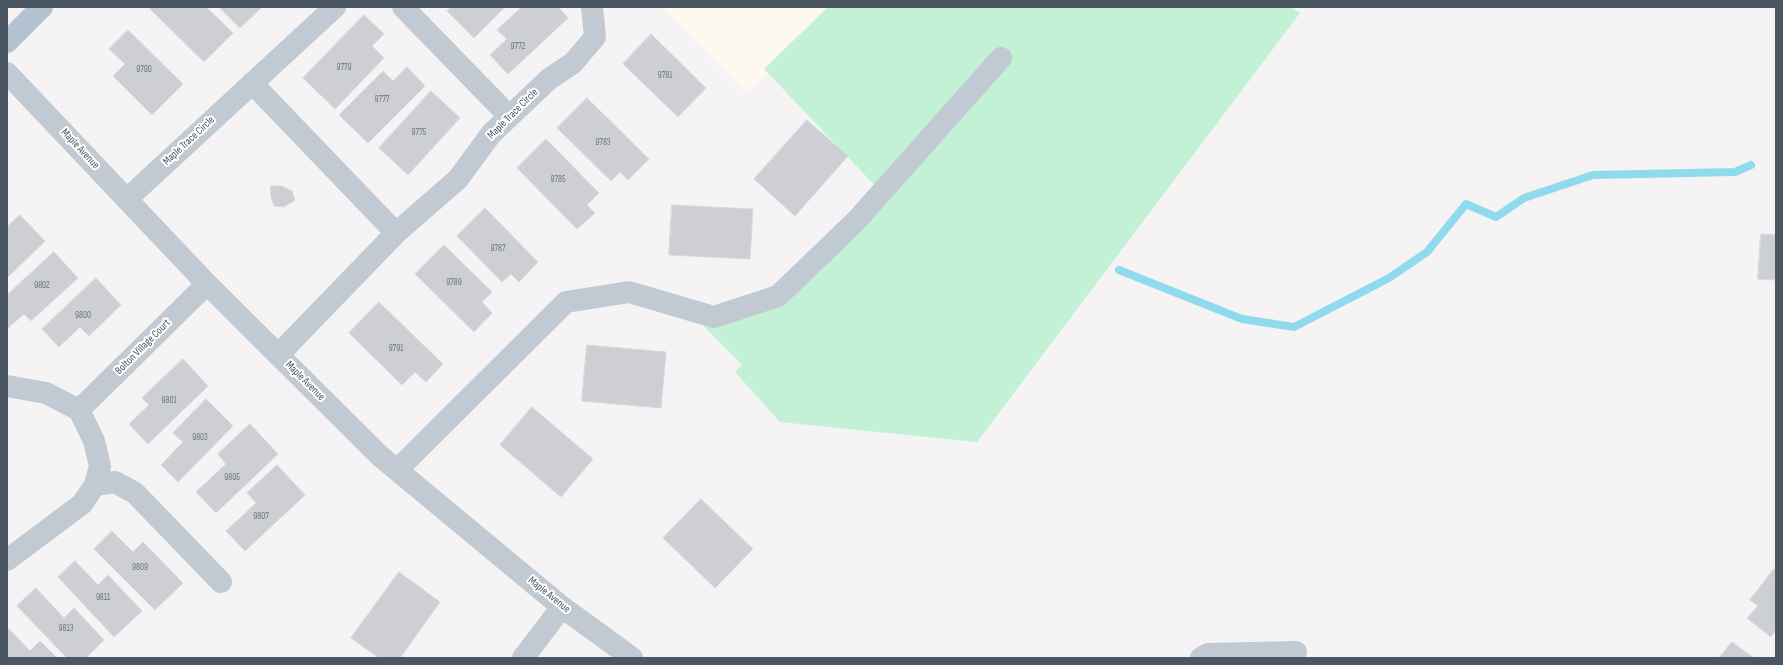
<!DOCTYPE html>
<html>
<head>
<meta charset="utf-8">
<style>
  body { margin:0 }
  #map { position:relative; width:1783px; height:665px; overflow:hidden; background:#f5f3f3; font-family:"Sofia Sans Condensed",sans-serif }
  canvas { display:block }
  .frame { position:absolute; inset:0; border:8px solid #4a5661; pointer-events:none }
</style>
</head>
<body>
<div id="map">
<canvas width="1783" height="665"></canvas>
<div class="frame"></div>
</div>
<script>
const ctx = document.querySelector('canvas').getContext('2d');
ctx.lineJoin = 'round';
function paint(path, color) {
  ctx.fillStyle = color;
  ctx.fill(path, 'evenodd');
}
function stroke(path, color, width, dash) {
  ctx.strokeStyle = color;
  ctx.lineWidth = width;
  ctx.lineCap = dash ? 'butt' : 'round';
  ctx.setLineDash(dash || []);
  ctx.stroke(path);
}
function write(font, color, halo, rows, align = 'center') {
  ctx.font = font + ' "Sofia Sans Condensed",sans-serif';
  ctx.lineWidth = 4;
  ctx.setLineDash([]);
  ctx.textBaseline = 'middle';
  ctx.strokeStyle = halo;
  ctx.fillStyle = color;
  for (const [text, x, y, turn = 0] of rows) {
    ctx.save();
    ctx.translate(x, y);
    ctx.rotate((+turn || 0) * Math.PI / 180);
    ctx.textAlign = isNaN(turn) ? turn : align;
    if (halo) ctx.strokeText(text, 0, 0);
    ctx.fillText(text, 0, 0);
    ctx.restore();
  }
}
paint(new Path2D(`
  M662,7h175l-90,87z`), '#fdf9ef');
paint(new Path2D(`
  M828,7h463l9,6 -323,429 -197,-20 -45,-50 7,-7 -51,-52 70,-11 120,-110 -117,-123z`), '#c3f1d5');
stroke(new Path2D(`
  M1119,270l123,49 52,8 95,-49 38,-26 39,-48 30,13 28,-19 69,-23 142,-3 16,-7`), '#90daee', 8);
const building = new Path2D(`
  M152,7h54l27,26 -29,29 -54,-53z
  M219,7h43l-22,21z
  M452,7h53l-31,31 -27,-27z
  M522,7h36l10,11 -60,56 -18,-19 17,-16 -10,-9z
  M364,15l20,19 -12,12 12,12 -49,51 -32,-31z
  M128,30l55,54 -31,31 -39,-39 12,-12 -16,-15z
  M651,34l55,54 -28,29 -55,-53z
  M407,67l18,19 -57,57 -29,-28 44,-44 10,10z
  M431,91l29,27 -52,57 -29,-27z
  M587,98l62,61 -21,21 -8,-8 -9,9 -54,-53z
  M807,120l41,36 -53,60 -41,-37z
  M546,139l53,54 -12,12 8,8 -18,16 -60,-61z
  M271,186h10l11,5 3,9 -11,7 -10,-1 -3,-9z
  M672,205l81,4 -3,50 -81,-4z
  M485,208l53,54 -19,20 -8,-8 -9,8 -45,-46z
  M20,215l25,26 -38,37v-51z
  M1761,234l15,1v45l-18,-1z
  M444,245l48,47 -10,10 10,11 -18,19 -59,-58z
  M54,252l24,26 -47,43 -7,-7 -17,15v-34z
  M96,278l25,27 -32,31 -9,-9 -21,20 -17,-18z
  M379,302l64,62 -17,18 -11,-10 -13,13 -53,-52z
  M587,345l79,7 -5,56 -79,-7z
  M183,359l25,27 -60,58 -19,-20 20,-19 -7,-7z
  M206,399l27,27 -55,56 -17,-17 22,-23 -10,-9z
  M532,407l61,52 -32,38 -61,-52z
  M250,424l28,30 -62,59 -20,-21 30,-28 -8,-10z
  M277,465l28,30 -60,56 -19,-20 30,-28 -9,-10z
  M701,499l52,50 -38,39 -52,-50z
  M112,531l21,21 10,-10 40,41 -28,27 -61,-61z
  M75,561l23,24 10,-10 34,36 -28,26 -56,-60z
  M1774,569l2,1v60l-5,7 -24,-19 11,-12 -8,-6z
  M399,572l41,30 -40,56h-21l-28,-20z
  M36,588l28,30 10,-10 30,32 -18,18h-19l-50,-52z
  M9,629l21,22 10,-10 17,17h-50v-27z
  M1732,642l22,16h-35z`);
paint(building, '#cdcfd5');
stroke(building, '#d7d9de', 1);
stroke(new Path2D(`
  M403,7l106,109
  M7,73l200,211 173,172 182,151 70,51
  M252,83l144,150
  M127,199l208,-192
  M278,355l118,-122 62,-54 33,-45 58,-55 24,-16 22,-26 -3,-30
  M7,386l39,7 33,17 15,31 6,25 -5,19 -13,19 -75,56
  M79,410l128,-126
  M397,470l169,-168 63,-10 85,25 64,-21 78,-75 145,-163
  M95,485l20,-3 20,11 86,89
  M523,658l39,-51
  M1201,658l7,-4 88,-2`), '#c1cad2', 22);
stroke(new Path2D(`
  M7,42l35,-35`), '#b3c2d1', 22);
write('9px', '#6b747e', null, [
  ["9772",518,47],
  ["9779",344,68],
  ["9790",144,70],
  ["9781",665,76],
  ["9777",382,100],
  ["9775",419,133],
  ["9783",603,143],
  ["9785",558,180],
  ["9787",498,249],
  ["9789",454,283],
  ["9802",42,286],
  ["9800",83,316],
  ["9791",396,349],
  ["9801",169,401],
  ["9803",200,438],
  ["9805",232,478],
  ["9807",261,517],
  ["9809",140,568],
  ["9811",103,598],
  ["9813",66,629]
]);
write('11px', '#4a5661', '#fff', [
  ["Maple Trace Circle",513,114,-45],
  ["Maple Trace Circle",189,141,-43],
  ["Maple Avenue",80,149,47],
  ["Bolton Village Court",143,347,-45],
  ["Maple Avenue",305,381,45],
  ["Maple Avenue",549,595,39]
]);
</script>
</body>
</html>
